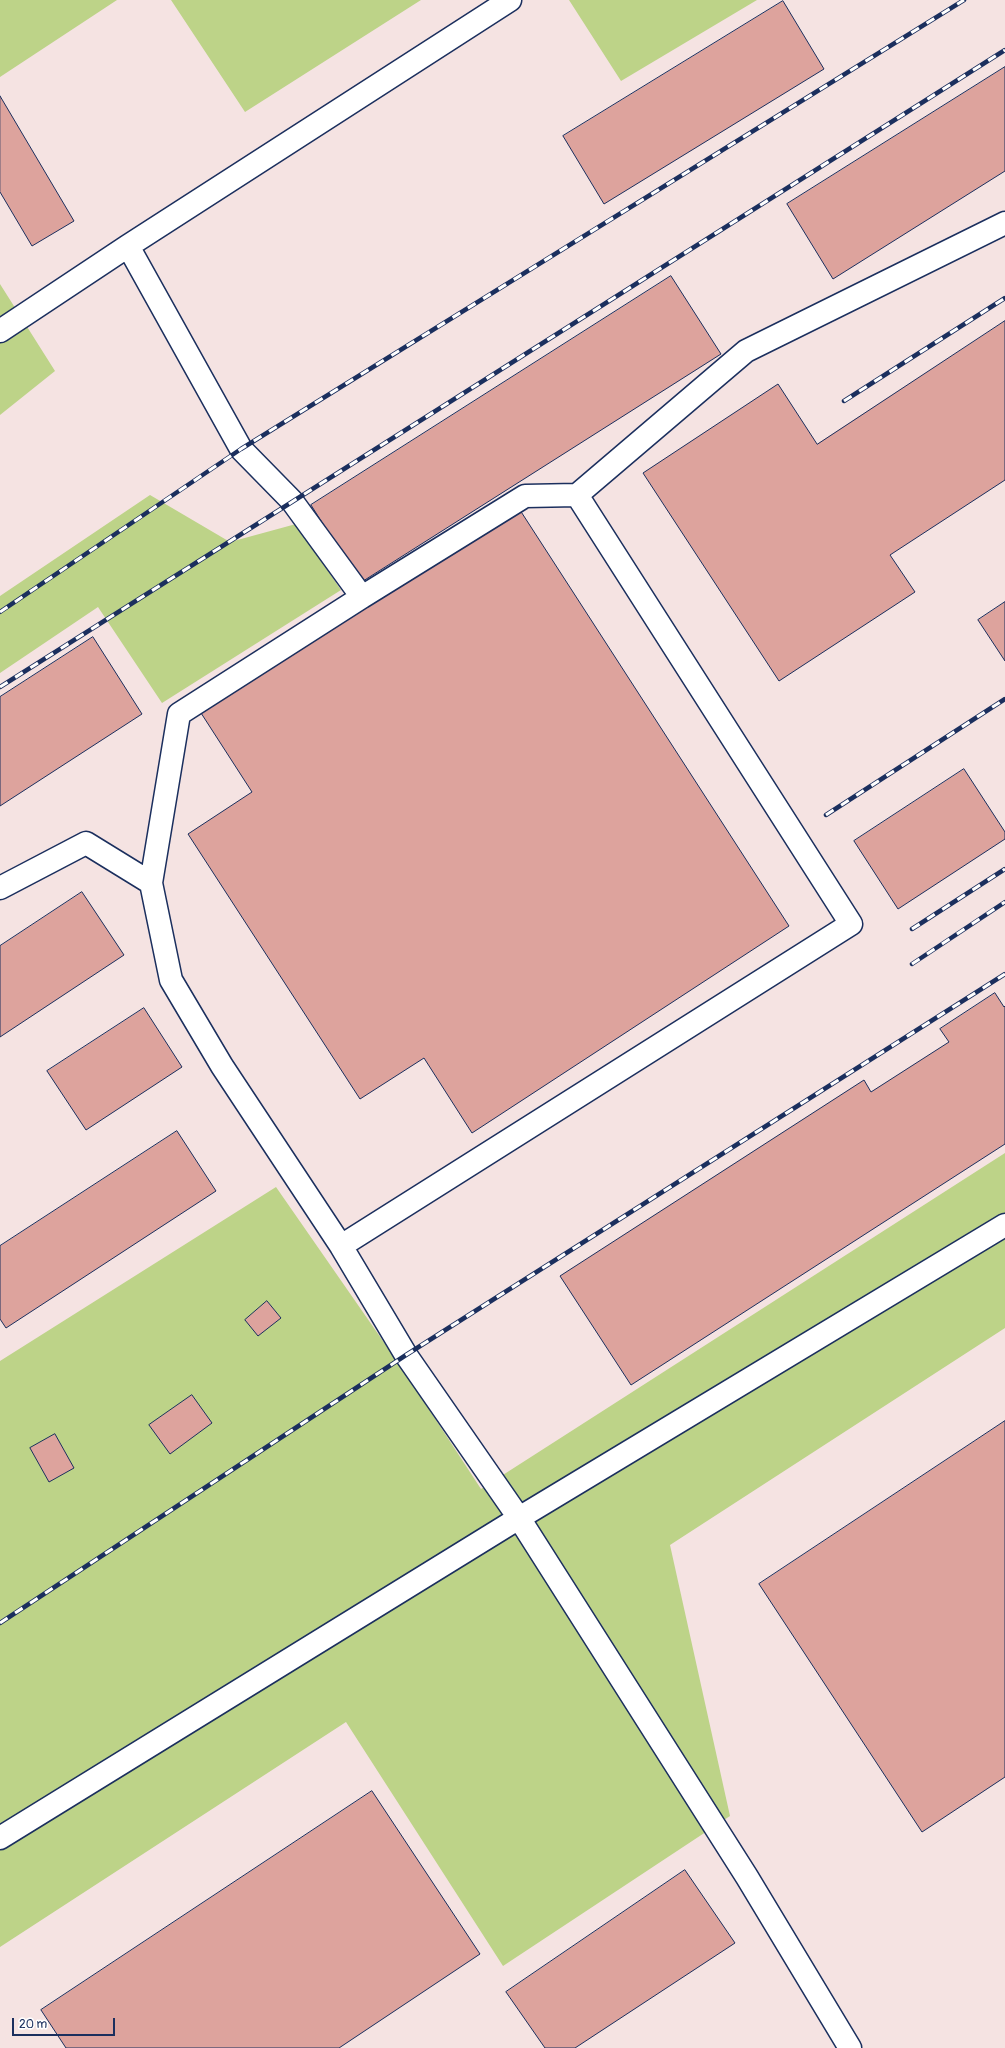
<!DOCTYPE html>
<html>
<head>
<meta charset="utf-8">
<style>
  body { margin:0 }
  #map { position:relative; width:1005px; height:2048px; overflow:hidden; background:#fff; font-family:Pangolin,sans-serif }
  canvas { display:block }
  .scale { position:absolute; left:12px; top:2018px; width:103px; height:18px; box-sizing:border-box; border:2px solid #1b2f5e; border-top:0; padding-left:5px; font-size:12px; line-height:14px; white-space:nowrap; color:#1b2f5e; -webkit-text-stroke:3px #fff; paint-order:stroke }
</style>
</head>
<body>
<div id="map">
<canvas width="1005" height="2048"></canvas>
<div class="scale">20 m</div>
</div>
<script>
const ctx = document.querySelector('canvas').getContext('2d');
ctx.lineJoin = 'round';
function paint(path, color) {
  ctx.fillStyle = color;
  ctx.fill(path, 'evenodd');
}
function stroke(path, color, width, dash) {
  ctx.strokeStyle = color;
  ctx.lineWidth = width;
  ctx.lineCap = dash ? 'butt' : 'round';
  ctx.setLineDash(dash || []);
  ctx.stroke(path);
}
paint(new Path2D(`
  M0,0h1005v2048h-1005z`), '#f5e3e2');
paint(new Path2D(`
  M0,0h117l-117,77z
  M171,0h250l-176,112z
  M569,0h188l-136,81z
  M0,284l55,87 -55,44z
  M150,495l80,47 66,-18 45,66 -179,113 -64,-96 -98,66v-77z
  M1005,1153v175l-335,217 60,271 -227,150 -157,-244 -346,225v-586l276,-174 132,190 73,112z`), '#bdd388');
const building = new Path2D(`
  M783,1l41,68 -220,135 -41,-68z
  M1005,67v104l-172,108 -46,-75z
  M0,96l74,125 -42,25 -32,-54z
  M671,276l50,78 -361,229 -49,-78z
  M1005,321v159l-115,75 25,37 -136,89 -136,-208 135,-89 39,60z
  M518,507l271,419 -317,207 -48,-75 -64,41 -172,-265 64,-42 -51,-79z
  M1005,602v59l-27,-41z
  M93,637l49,77 -142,92v-109z
  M964,769l41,63v7l-107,70 -44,-68z
  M82,892l42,63 -124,82v-91z
  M995,993l9,14 1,-1v138l-374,241 -71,-109 304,-196 7,12 78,-50 -9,-13z
  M144,1008l38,59 -96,63 -39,-59z
  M177,1131l39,60 -210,137 -6,-9v-73z
  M267,1301l14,17 -23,18 -13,-16z
  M192,1395l20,28 -42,31 -21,-29z
  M1005,1421v356l-83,55 -163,-248z
  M55,1434l19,34 -25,14 -19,-34z
  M372,1791l108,163 -141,94h-273l-25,-38z
  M685,1870l50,73 -160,105h-30l-39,-56z`);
paint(building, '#dda39d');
stroke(building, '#1b2f5e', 1);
const minor = new Path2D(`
  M128,246l113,203 51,52 70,96 163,-101 52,-1 274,429 -510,322
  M0,331l128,-85 382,-246
  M577,495l169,-144 259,-128
  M362,597l-183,117 -28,169 20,97 51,86 119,180 65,109 113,163 228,359 103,171
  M0,888l86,-45 65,40
  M0,1838l519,-320 486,-293`);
stroke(minor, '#1b2f5e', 25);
stroke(minor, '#fff', 22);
const rail = new Path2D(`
  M844,401l161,-103
  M0,612l241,-163 723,-449
  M0,687l1005,-637
  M826,815l179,-116
  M912,929l93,-60
  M912,964l93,-62
  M0,1623l406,-268 599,-381`);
stroke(rail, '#1b2f5e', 4.5);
stroke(rail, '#fff', 3, [9]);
</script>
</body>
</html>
